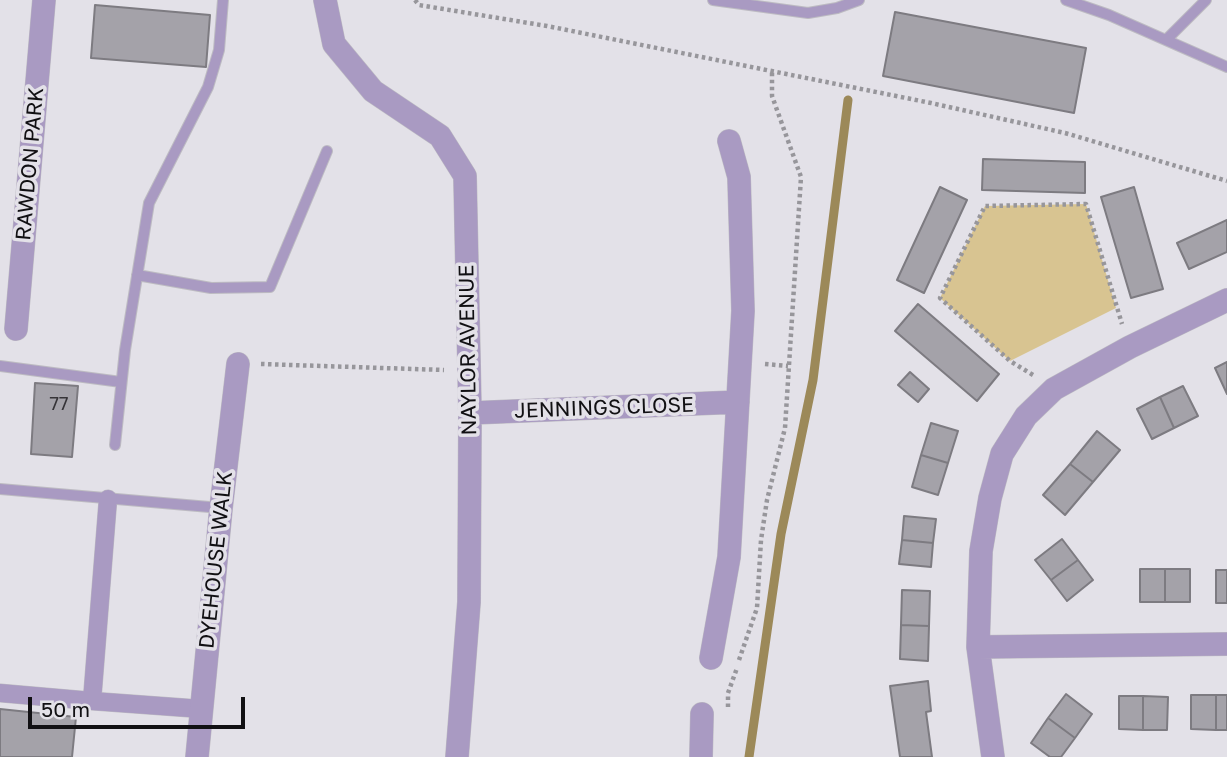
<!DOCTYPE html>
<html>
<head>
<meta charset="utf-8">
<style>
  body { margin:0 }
  #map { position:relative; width:1227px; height:757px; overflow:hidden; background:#e3e1e8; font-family:"Golos Text",sans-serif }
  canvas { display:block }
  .scale { position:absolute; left:28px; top:697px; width:217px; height:32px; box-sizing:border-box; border:4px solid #111013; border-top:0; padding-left:9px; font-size:21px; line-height:24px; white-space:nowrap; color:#111013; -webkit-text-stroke:5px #e3e1e8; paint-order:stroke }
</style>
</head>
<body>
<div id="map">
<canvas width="1227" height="757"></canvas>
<div class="scale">50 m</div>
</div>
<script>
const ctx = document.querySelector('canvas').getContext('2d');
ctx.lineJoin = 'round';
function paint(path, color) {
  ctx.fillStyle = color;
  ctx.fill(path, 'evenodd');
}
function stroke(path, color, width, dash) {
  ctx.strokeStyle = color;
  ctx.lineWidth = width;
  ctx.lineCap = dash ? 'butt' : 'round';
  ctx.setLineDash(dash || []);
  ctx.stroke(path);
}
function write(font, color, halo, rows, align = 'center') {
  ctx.font = font + ' "Golos Text",sans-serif';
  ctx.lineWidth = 7;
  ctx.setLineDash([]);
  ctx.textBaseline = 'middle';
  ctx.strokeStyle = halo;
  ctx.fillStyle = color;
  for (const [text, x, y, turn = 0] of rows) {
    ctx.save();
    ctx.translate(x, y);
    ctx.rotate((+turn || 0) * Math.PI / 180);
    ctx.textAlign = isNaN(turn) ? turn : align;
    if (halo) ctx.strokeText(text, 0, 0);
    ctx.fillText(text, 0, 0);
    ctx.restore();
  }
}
paint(new Path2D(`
  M1086,204l30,104 -106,53 -70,-63 45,-92z`), '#d8c491');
stroke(new Path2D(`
  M749,757l32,-223 32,-154 35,-280`), '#9c8959', 9);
const building = new Path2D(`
  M95,5l115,10 -4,52 -115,-9z
  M895,12l191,36 -12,65 -191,-37z
  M983,159l102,3v31l-103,-3z
  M940,187l27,13 -43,93 -27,-13z
  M1134,187l29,102 -32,9 -30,-101z
  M1227,220v32l-38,17 -12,-26z
  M918,304l81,70 -22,27 -82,-70z
  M1227,362v32l-12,-26z
  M910,372l19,17 -11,13 -20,-17z
  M35,383l43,3 -6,71 -41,-3z
  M1183,386l15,30 -24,12 -14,-31z
  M1160,397l14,31 -22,11 -15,-30z
  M931,423l27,8 -10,32 -27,-8z
  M1097,431l23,19 -27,32 -23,-18z
  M921,455l27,8 -10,32 -26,-8z
  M1070,464l23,18 -28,33 -22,-20z
  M904,516l32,3 -3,24 -31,-3z
  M1062,539l16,21 -27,20 -16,-20z
  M902,540l31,3 -2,24 -32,-3z
  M1078,560l15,20 -26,21 -16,-21z
  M1140,569h25v33h-25z
  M1165,569h25v33h-25z
  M1216,570h11v33h-11z
  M902,590l28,1 -1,35 -28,-1z
  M901,625l28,1 -1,35 -28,-2z
  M928,681l3,30 -5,1 6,45h-32l-10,-71z
  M1066,694l26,20 -17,24 -27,-20z
  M1191,695h25v35l-25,-1z
  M1216,695h11v35h-11z
  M1119,696h24v34l-24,-1z
  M1143,696l25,1 -1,33h-24z
  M0,709l76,8 -4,40h-72z
  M1048,718l27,20 -14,19h-11l-19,-14z`);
paint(building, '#a4a2a9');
stroke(building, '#7d7b81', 2);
const service = new Path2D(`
  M713,0l95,13 29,-5 22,-8
  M1066,0l43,15 118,52
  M1166,40l40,-40
  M137,275l74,13 59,-1 57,-136
  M0,366l121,16
  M115,445l10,-95 24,-147 59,-116 11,-37 4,-50
  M0,489l221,19`);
const pedestrian = new Path2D(`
  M0,693l92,8 16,-202
  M92,701l110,8`);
const minor = new Path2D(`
  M325,0l9,44 39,47 67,45 25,40 5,237 -1,189 -12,155
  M16,329l28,-329
  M470,413l268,-11
  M978,647l249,-3
  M711,658l18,-101 14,-246 -4,-134 -10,-36
  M197,757l24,-249 17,-144
  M701,757l1,-43
  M993,757l-15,-110 3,-96 9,-53 12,-44 24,-38 28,-27 76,-42 97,-47`);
stroke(service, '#bdbbc2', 12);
stroke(pedestrian, '#bdbbc2', 19);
stroke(minor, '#bdbbc2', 24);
stroke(new Path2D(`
  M415,0l4,5 128,21 384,77 134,30 162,48
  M261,364l183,6
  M765,364l23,2
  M1033,375l-23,-14 -70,-63 45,-92 101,-2 36,120
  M739,660l18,-52 4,-68 6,-40 18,-72 16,-251 -29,-81v-26
  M728,707v-14l9,-25`), '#97969b', 4.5, [3.5, 3.5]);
stroke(service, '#a99ac2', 10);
stroke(pedestrian, '#a99ac2', 18);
stroke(minor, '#a99ac2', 23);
write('18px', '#363438', null, [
  ["77",59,404]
]);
write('21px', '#111013', '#e3e1e8', [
  ["RAWDON PARK",30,164,-85],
  ["NAYLOR AVENUE",468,350,-91],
  ["JENNINGS CLOSE",604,408,-2],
  ["DYEHOUSE WALK",216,560,-84]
]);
</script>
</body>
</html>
